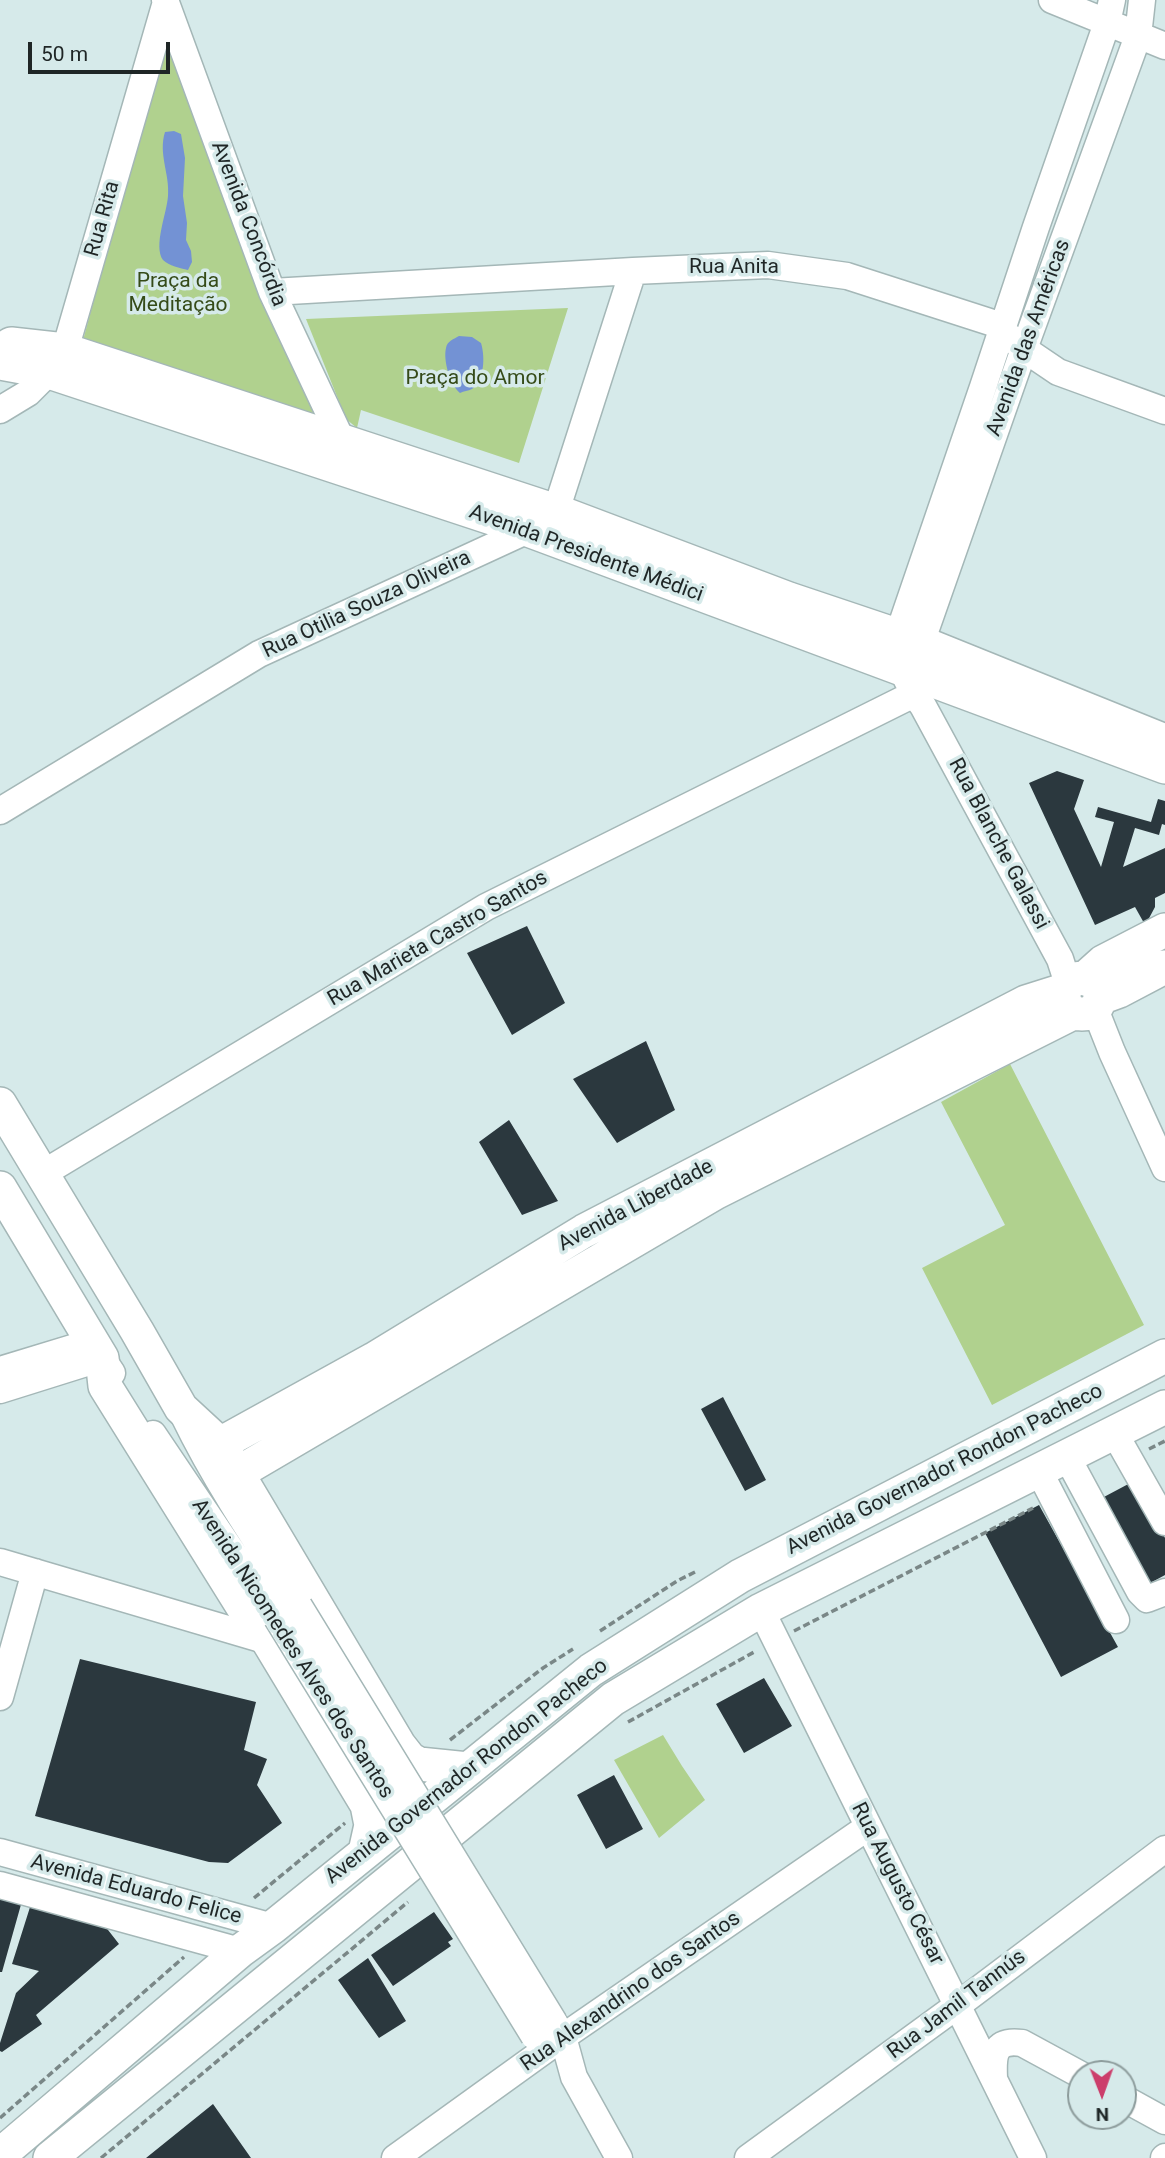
<!DOCTYPE html>
<html>
<head>
<meta charset="utf-8">
<style>
  body { margin:0 }
  #map { position:relative; width:1165px; height:2158px; overflow:hidden; background:#d6eaea; font-family:Roboto,sans-serif }
  canvas { display:block }
  .north { position:absolute; left:1067px; top:2060px; width:70px; height:70px; box-sizing:border-box; background:#d6eaea; border:2px solid #8d9c9c; border-radius:50%; rotate:179deg; font-size:19px; font-weight:700; line-height:28px; text-align:center; color:#1f2626 }
  .north::after { content:''; display:block; margin:auto; width:24px; height:32px; background:#cc3e6b; clip-path:polygon(50% 0,100% 100%,50% 72%,0 100%) }
  .scale { position:absolute; left:28px; top:42px; width:142px; height:32px; box-sizing:border-box; border:4px solid #1f2626; border-top:0; padding-left:9px; font-size:21px; line-height:24px; white-space:nowrap; color:#1f2626; -webkit-text-stroke:5px #d6eaea; paint-order:stroke }
</style>
</head>
<body>
<div id="map">
<canvas width="1165" height="2158"></canvas>
<div class="north">N</div>
<div class="scale">50 m</div>
</div>
<script>
const ctx = document.querySelector('canvas').getContext('2d');
ctx.lineJoin = 'round';
function paint(path, color) {
  ctx.fillStyle = color;
  ctx.fill(path, 'evenodd');
}
function stroke(path, color, width, dash) {
  ctx.strokeStyle = color;
  ctx.lineWidth = width;
  ctx.lineCap = dash ? 'butt' : 'round';
  ctx.setLineDash(dash || []);
  ctx.stroke(path);
}
function write(font, color, halo, rows, align = 'center') {
  ctx.font = font + ' Roboto,sans-serif';
  ctx.lineWidth = 7;
  ctx.setLineDash([]);
  ctx.textBaseline = 'middle';
  ctx.strokeStyle = halo;
  ctx.fillStyle = color;
  for (const [text, x, y, turn = 0] of rows) {
    ctx.save();
    ctx.translate(x, y);
    ctx.rotate((+turn || 0) * Math.PI / 180);
    ctx.textAlign = isNaN(turn) ? turn : align;
    if (halo) ctx.strokeText(text, 0, 0);
    ctx.fillText(text, 0, 0);
    ctx.restore();
  }
}
paint(new Path2D(`
  M166,31l164,402 -248,-89z
  M568,308l-49,155 -158,-53 -4,18 -11,-9 -40,-100z
  M1010,1064l134,261 -152,80 -70,-137 83,-43 -64,-123z
  M663,1735l19,31 23,34 -46,38 -45,-78z`), '#b0d18e');
paint(new Path2D(`
  M174,131l7,3 4,24 -2,38 4,27 -1,17 5,11 1,11 -4,8c-8,-2 -19,-4 -25,-10 -10,-14 4,-47 5,-64 2,-22 -10,-42 -3,-64z
  M459,336l13,1 9,6c4,13 4,36 -9,46 -4,2 -8,2 -12,4 -10,-8 -17,-33 -14,-45 1,-7 8,-9 13,-12z`), '#7392d4');
paint(new Path2D(`
  M1057,771l27,9 -10,29 27,58 13,-45 -19,-5 3,-10 53,15 7,-23 7,2v24l-3,-1 -3,11 -24,-7 -12,39 42,-19v45l-10,5v9l-8,15 -3,1 -9,-16 -40,18 -66,-142z
  M527,926l38,77 -53,32 -45,-82z
  M646,1041l29,69 -58,33 -44,-64z
  M509,1120l49,81 -36,14 -43,-73z
  M723,1397l43,83 -21,11 -44,-82z
  M1134,1481l31,57v37l-22,12 -41,-89z
  M1039,1505l79,142 -57,30 -76,-144z
  M80,1659l176,43 -12,48 23,9 -10,26 25,38 -54,40 -19,-1 -174,-46z
  M764,1678l28,48 -48,27 -28,-49z
  M614,1775l29,54 -37,20 -29,-54z
  M0,1895l22,6 -20,71h-2z
  M31,1904l70,17 18,23 -83,71 6,9 -40,28 -2,-1v-8l16,-50 23,-22 -27,-7z
  M434,1912l19,27 -5,3 3,4 -58,40 -22,-31z
  M368,1958l38,63 -27,17 -41,-58z
  M213,2104l38,54h-105z`), '#2b383e');
const minor = new Path2D(`
  M165,0l107,292 71,151
  M1052,0l113,46
  M272,292l361,-21 135,-6 79,11 146,47 31,26 34,23 107,39
  M0,410l28,-17 21,-21 16,-22 101,-348
  M922,660l-1,-17 103,-294 114,-313 4,-36
  M0,811l259,-157 269,-124 28,-19 77,-240
  M1068,984l-8,-25 -137,-253c-14,-18 -22,-37 -29,-59l89,-260 53,-160 71,-204 5,-23
  M1095,1009l17,43 53,116
  M42,1174l444,-267 436,-217
  M0,1370l92,-28
  M0,1390l102,-32 10,15
  M184,1416c31,64 71,123 110,182
  M153,1434l124,184
  M1115,1434l50,88
  M1067,1457l73,135 7,7 18,-7
  M1039,1471l77,149
  M0,1562l268,79
  M761,1610l272,548
  M0,1697l35,-125
  M0,1852l273,75
  M0,1885l240,66
  M555,2024l8,13 11,40 45,81
  M994,2078c-1,-22 -1,-39 28,-35l59,32
  M1123,2098l42,23
  M395,2158l168,-121 305,-210
  M748,2158l210,-153 207,-156
  M1164,2158l1,-1`);
const major = new Path2D(`
  M11,344l54,6 491,161 233,88 143,48 233,94
  M0,363l49,9 479,158 637,237
  M1064 996a18 18 0 1 1 36 0a18 18 0 1 1-36 0Z
  M1084,979l19,-17 62,-32
  M1100,998l19,-7 46,-24
  M0,1104l137,227 44,77 39,36 179,301 11,14 9,5 49,5
  M0,1188l102,170 3,28 141,226 22,29 99,164 4,20 -6,27
  M220,1444l154,-85 210,-128 442,-229 38,-12
  M238,1473l477,-280 358,-180
  M0,2155l240,-204 33,-24 318,-257 149,-94 425,-220
  M50,2158l563,-459 148,-89 404,-203`);
stroke(minor, '#a4b7b7', 29);
stroke(major, '#a4b7b7', 36);
stroke(new Path2D(`
  M1149,1449l16,-8
  M600,1631l77,-50 18,-9
  M794,1631l239,-123
  M628,1722l128,-71
  M450,1740l93,-72 30,-19
  M254,1898l91,-75
  M0,2118l184,-161
  M101,2158l307,-256`), '#7a8787', 3.5, [7, 3.5]);
stroke(minor, '#fff', 26);
stroke(major, '#fff', 33);
const minorBridge = new Path2D(`
  M299,1606l255,416
  M277,1618l257,418`);
stroke(minorBridge, '#a4b7b7', 29, []);
stroke(minorBridge, '#fff', 26);
write('21px', '#1f2626', '#d6eaea', [
  ["Rua Rita",103,219,-74],
  ["Avenida Concórdia",248,224,69],
  ["Rua Anita",734,268],
  ["Avenida das Américas",1029,338,-70],
  ["Avenida Presidente Médici",586,554,20],
  ["Rua Otilia Souza Oliveira",367,605,-25],
  ["Rua Blanche Galassi",998,844,62],
  ["Rua Marieta Castro Santos",438,939,-30],
  ["Avenida Liberdade",636,1206,-28],
  ["Avenida Governador Rondon Pacheco",945,1470,-27],
  ["Avenida Nicomedes Alves dos Santos",292,1649,57],
  ["Avenida Governador Rondon Pacheco",467,1772,-38],
  ["Rua Augusto César",897,1884,63],
  ["Avenida Eduardo Felice",136,1890,15],
  ["Rua Alexandrino dos Santos",631,1992,-35],
  ["Rua Jamil Tannús",957,2005,-37]
]);
write('21px', '#354b18', '#d6eaea', [
  ["Praça da",178,282],
  ["Meditação",178,306],
  ["Praça do Amor",475,379]
]);
</script>
</body>
</html>
